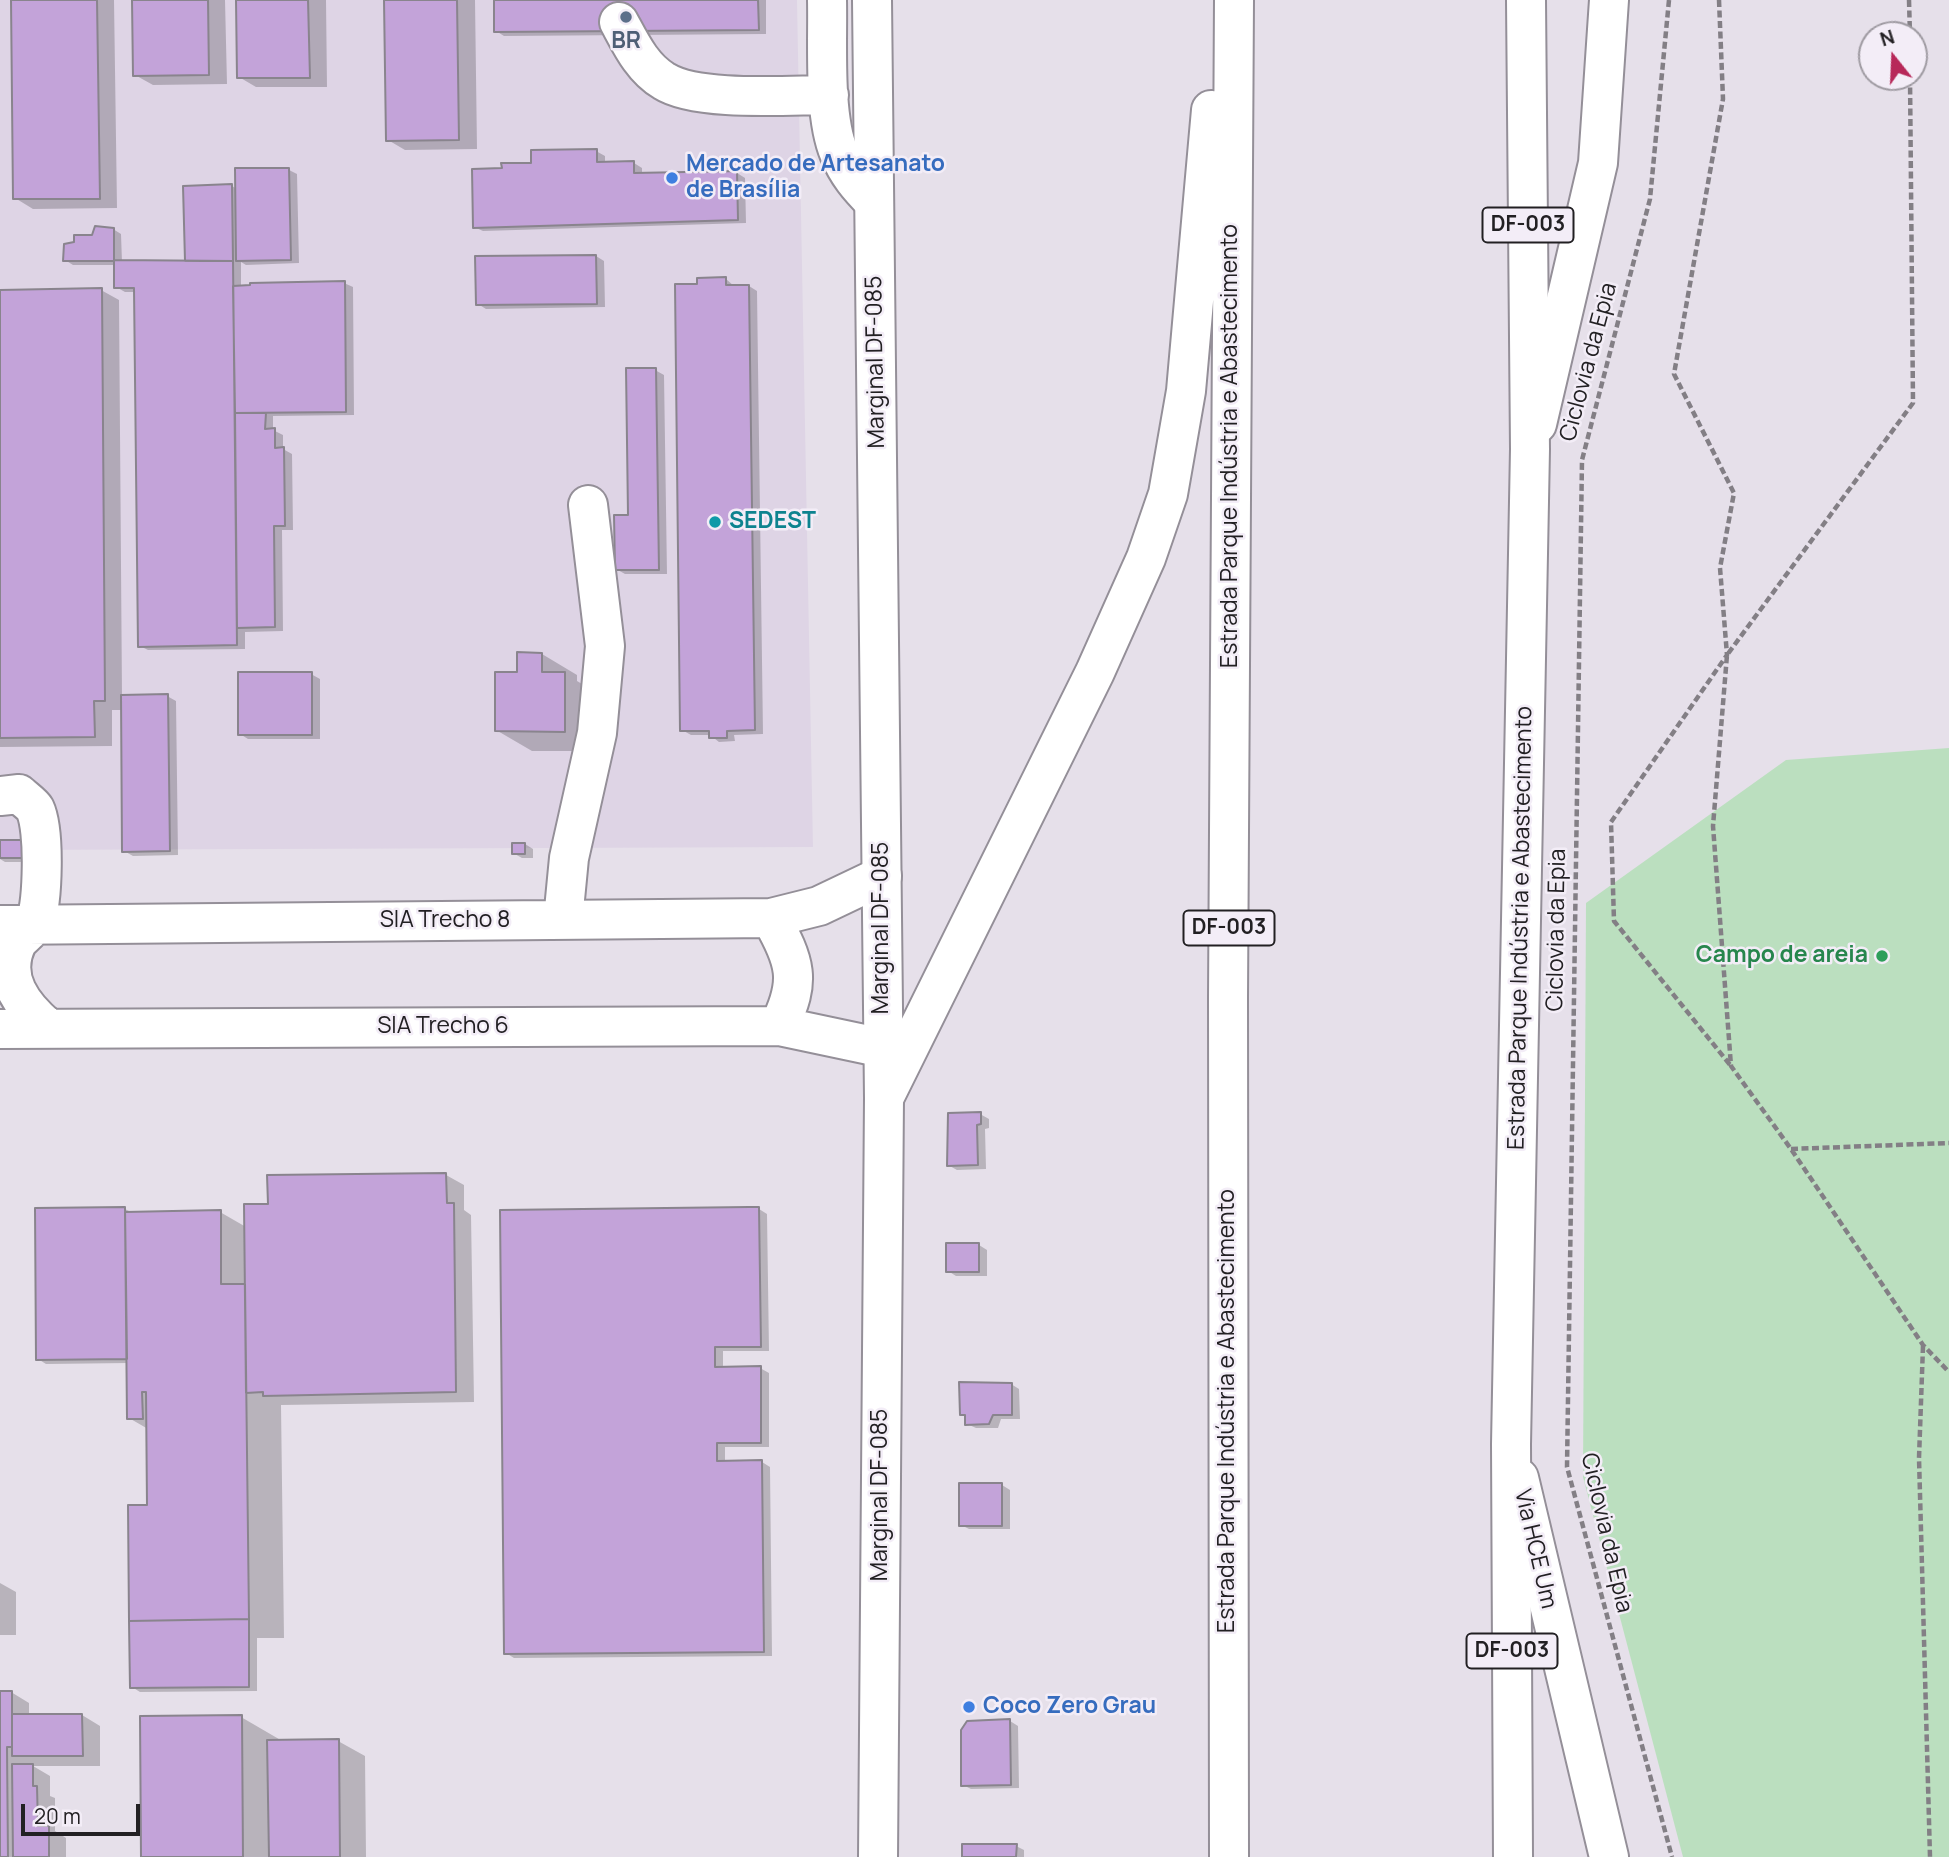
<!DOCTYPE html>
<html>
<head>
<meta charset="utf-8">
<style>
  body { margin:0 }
  #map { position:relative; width:1949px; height:1857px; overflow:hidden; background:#e6e0ea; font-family:Manrope,sans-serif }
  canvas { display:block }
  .north { position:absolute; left:1858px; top:21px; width:70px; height:70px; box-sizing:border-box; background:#f3edf7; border:2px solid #9f9ba2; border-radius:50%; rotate:342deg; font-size:19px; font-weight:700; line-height:28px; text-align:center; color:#222023 }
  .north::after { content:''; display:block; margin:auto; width:24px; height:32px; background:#b72859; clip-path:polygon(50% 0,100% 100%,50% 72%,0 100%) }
  .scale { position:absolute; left:21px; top:1804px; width:119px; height:32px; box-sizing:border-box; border:4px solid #222023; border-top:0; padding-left:9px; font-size:21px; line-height:24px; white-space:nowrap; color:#222023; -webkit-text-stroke:5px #f3edf7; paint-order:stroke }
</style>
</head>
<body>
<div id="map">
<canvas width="1949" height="1857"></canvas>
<div class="north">N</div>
<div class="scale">20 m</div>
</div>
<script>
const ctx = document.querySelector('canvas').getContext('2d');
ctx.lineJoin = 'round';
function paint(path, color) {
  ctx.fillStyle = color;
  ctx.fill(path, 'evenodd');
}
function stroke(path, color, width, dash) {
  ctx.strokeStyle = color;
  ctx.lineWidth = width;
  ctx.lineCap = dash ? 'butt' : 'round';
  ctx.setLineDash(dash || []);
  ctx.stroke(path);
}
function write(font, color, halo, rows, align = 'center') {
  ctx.font = font + ' Manrope,sans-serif';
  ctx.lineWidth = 5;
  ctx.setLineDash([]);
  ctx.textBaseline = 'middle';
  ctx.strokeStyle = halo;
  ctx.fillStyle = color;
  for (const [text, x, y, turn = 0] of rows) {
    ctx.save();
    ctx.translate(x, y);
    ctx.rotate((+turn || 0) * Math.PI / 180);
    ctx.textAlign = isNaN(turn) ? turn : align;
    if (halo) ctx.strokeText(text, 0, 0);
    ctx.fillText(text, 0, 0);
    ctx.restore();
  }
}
paint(new Path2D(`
  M0,0h797l16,847 -813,3z`), '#ded4e5');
paint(new Path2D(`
  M1949,748v1109h-266l-100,-380 3,-574 200,-143z`), '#bbdfbf');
paint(new Path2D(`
  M12,0h102l3,208 -84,1 -18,-11z
  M133,0h92l2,84 -74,1 -18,-10z
  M237,0h89l1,87h-71l-17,-10z
  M386,0h89l2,149 -72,1 -17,-10z
  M496,0h270v34l-262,2 -8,-5z
  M596,151l9,5v8l29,-1 8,5v7l95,-2 8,5 1,45 -263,8 -9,-4 29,-57z
  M289,170l8,4 2,89 -53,2 -5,-3v25l103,-4 9,4 1,128 -81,1v14l10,5v14l9,5 1,76h-11l1,101 -38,1v17l-97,1 -8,-4 -4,-354h-11l-9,-5v-22h-43l-8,-5 29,-24 19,-7 8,5 1,28 64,1 46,-77 5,3z
  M596,256l8,5 1,46 -119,2 -8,-5z
  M726,279l8,7h15l8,5 6,443 -29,1 1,6 -16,1 -9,-7h-19l-9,-5 17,-444z
  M101,290l18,10 3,396h45l9,5 2,154 -45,1 -9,-5 -1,-141h-11v36l-112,1v-455z
  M655,370l9,5 3,199h-42l-9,-5 13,-53z
  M542,654l35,21v6l22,13v57h-67l-36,-21 23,-56z
  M311,674l9,5v60h-72l-8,-5z
  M0,841l35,21h-30l-5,-3z
  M525,844l8,5v9h-11l-9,-5z
  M980,1114l9,5v9l-4,1 1,40 -29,1 -9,-5z
  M446,1175l18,10v25l7,5 3,187 -193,3 3,233h-27v53l-117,1 -8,-5 16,-180v-78l-19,-11v-55l-83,1 -8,-5 87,-150 8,4 87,-1 26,15 24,-21z
  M759,1209l8,5 2,137h-46v18l37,-1 9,5v74h-44v16l37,-1 8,5 2,189 -258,2 -8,-5z
  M979,1245l8,5v26h-31l-8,-5z
  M1011,1384l8,5 1,30h-19l-3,9h-22l-9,-4v-7l-6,-3z
  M1002,1485l8,5v39h-41l-8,-4z
  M0,1583l16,9v43h-16z
  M0,1692h11l18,11v13l53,-1 18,11v40h-67l17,10v20l5,2v33l11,7v19h-66z
  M241,1717l43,25 54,-1 27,15 1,101h-223z
  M1010,1721l8,5 1,62 -48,1 -8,-4z
  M1016,1846l8,4v7h-60z`), '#0003');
const building = new Path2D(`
  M11,0h86l3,199h-87z
  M132,0h76l1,75 -76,1z
  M236,0h72l2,78h-73z
  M384,0h73l2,140 -73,1z
  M494,0h264l1,30 -265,2z
  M597,149v13l37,-1v12l103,-2 1,49 -265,8 -1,-59 30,-1 -1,-5h30v-13z
  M235,168h54l2,92 -55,1z
  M232,184l1,77h-48l-2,-75z
  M95,226l19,2v33h-51l1,-17 10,-2v-7h18z
  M596,255l1,49 -121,1 -1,-49z
  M114,260l119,1 4,384 -99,2 -4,-359h-20z
  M726,277v8h23l6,445 -28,1v7h-18v-7h-29l-5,-447h22v-6z
  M345,281l1,131 -111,1 -2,-127 17,-1v-2z
  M102,288l3,413h-11l1,36 -95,1v-448z
  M626,368h30l3,202h-44l-1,-55h14z
  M235,413h31l-1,16 10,-1v20l9,-1 1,79h-11l1,101 -38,1z
  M517,652l25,1v19h23v60l-70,-1v-59h22z
  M238,672h74v63h-74z
  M168,694l2,157 -48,1 -1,-157z
  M0,840h26l1,18h-27z
  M512,843h13v11h-13z
  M981,1112v12l-4,1 1,40 -31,1 1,-53z
  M446,1173l1,30h7l2,189 -193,4v-4l-17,1 -2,-189h24l-1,-29z
  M125,1207l2,152 -91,1 -1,-152z
  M749,1207h10l2,140h-46v20l46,-1v77h-44v18l45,-1 2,192 -260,2 -4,-444z
  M221,1210v74h24l4,335 -120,2 -1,-116h19l-1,-113h-4l1,27h-16l-2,-207z
  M946,1243h33v29h-33z
  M959,1382l53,1v32h-19l-4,9 -24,1v-10h-5z
  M959,1483h43v43h-43z
  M249,1619v68l-119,1 -1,-67z
  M0,1691h12v56h-5l1,110h-8z
  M12,1714h70l1,42h-71z
  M242,1715l1,142h-102l-1,-141z
  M1010,1719l1,66 -50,1v-56l6,-9z
  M339,1739l1,118h-71l-2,-117z
  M12,1764h21v22h4l1,40h11v31h-36z
  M962,1844h55l-1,13h-54z`);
paint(building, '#c3a3d9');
stroke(building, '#89848d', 2);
const minor = new Path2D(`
  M827,0c1,43 -4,115 12,153 8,20 20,34 35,49
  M619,22c12,22 23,46 45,59 33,21 124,14 165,14
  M1537,424l61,-261 11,-163
  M0,796l19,-2c5,5 13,10 16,15 10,21 8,92 0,114 -3,7 -13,13 -18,20 -17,35 6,64 31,85
  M771,918c24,44 31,62 8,108
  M563,920l6,-62 28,-125 8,-87 -17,-141
  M0,925l771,-7 48,-12 63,-30
  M0,1029l779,-3 104,22`);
const major = new Path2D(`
  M872,0l12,1098 -6,759
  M1519,1478l90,379`);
const highway = new Path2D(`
  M884,1098l211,-426 51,-114 22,-64 18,-103 25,-281
  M1229,1857l-1,-859 6,-998
  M1513,1857l-2,-413 19,-995 -4,-449`);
stroke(minor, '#948f98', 42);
stroke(major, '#948f98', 42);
stroke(highway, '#948f98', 42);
stroke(new Path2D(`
  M1669,0l-19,199 -68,261 -15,1007 105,390
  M1719,0l4,99 -49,275 60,119 -14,75 7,87 -116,167 3,99 117,145
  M1909,0l1,35
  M1910,77l3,326 -186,252 -14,171 18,240 60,83 132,196 26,27
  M1791,1149l158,-6
  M1923,1346l-4,112 11,399`), '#837f85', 4.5, [7, 3.5]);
stroke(minor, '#fff', 38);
stroke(major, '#fff', 38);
stroke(highway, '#fff', 38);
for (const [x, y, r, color] of [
  [626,17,7,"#5c6f8a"],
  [672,178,7,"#3f7fe0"],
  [715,522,7,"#0f9aa8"],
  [1882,956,7,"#2e9e5b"],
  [969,1707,7,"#3f7fe0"]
]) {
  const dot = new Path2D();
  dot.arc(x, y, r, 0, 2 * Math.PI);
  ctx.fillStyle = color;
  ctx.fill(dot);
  stroke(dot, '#f3edf7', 2.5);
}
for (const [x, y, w] of [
  [1528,225,91],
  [1229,928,91],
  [1512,1651,91]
]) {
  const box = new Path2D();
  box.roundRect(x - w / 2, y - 17.5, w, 35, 5);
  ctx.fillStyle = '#f3edf7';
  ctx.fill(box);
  stroke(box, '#222023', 2);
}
write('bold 21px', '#222023', null, [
  ["DF-003",1528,225],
  ["DF-003",1229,928],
  ["DF-003",1512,1651]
]);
write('bold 23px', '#4e5e75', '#f3edf7', [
  ["BR",626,42]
]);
write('bold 23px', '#366cbe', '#f3edf7', [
  ["Mercado de Artesanato",686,165],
  ["de Brasília",686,191],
  ["Coco Zero Grau",983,1707]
], 'left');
write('23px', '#222023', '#f3edf7', [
  ["Marginal DF-085",876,362,-91],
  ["Ciclovia da Epia",1589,362,-75],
  ["Estrada Parque Indústria e Abastecimento",1231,446,-90],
  ["SIA Trecho 8",445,921],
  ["Marginal DF-085",882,928,-90],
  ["Estrada Parque Indústria e Abastecimento",1521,928,-89],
  ["Ciclovia da Epia",1557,930,-89],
  ["SIA Trecho 6",443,1027],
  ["Estrada Parque Indústria e Abastecimento",1228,1411,-90],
  ["Marginal DF-085",881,1495,-90],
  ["Ciclovia da Epia",1606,1533,77],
  ["Via HCE Um",1535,1549,77]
]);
write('bold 23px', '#0d838f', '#f3edf7', [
  ["SEDEST",729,522]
], 'left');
write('bold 23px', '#27864d', '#f3edf7', [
  ["Campo de areia",1868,956]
], 'right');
</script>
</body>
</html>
